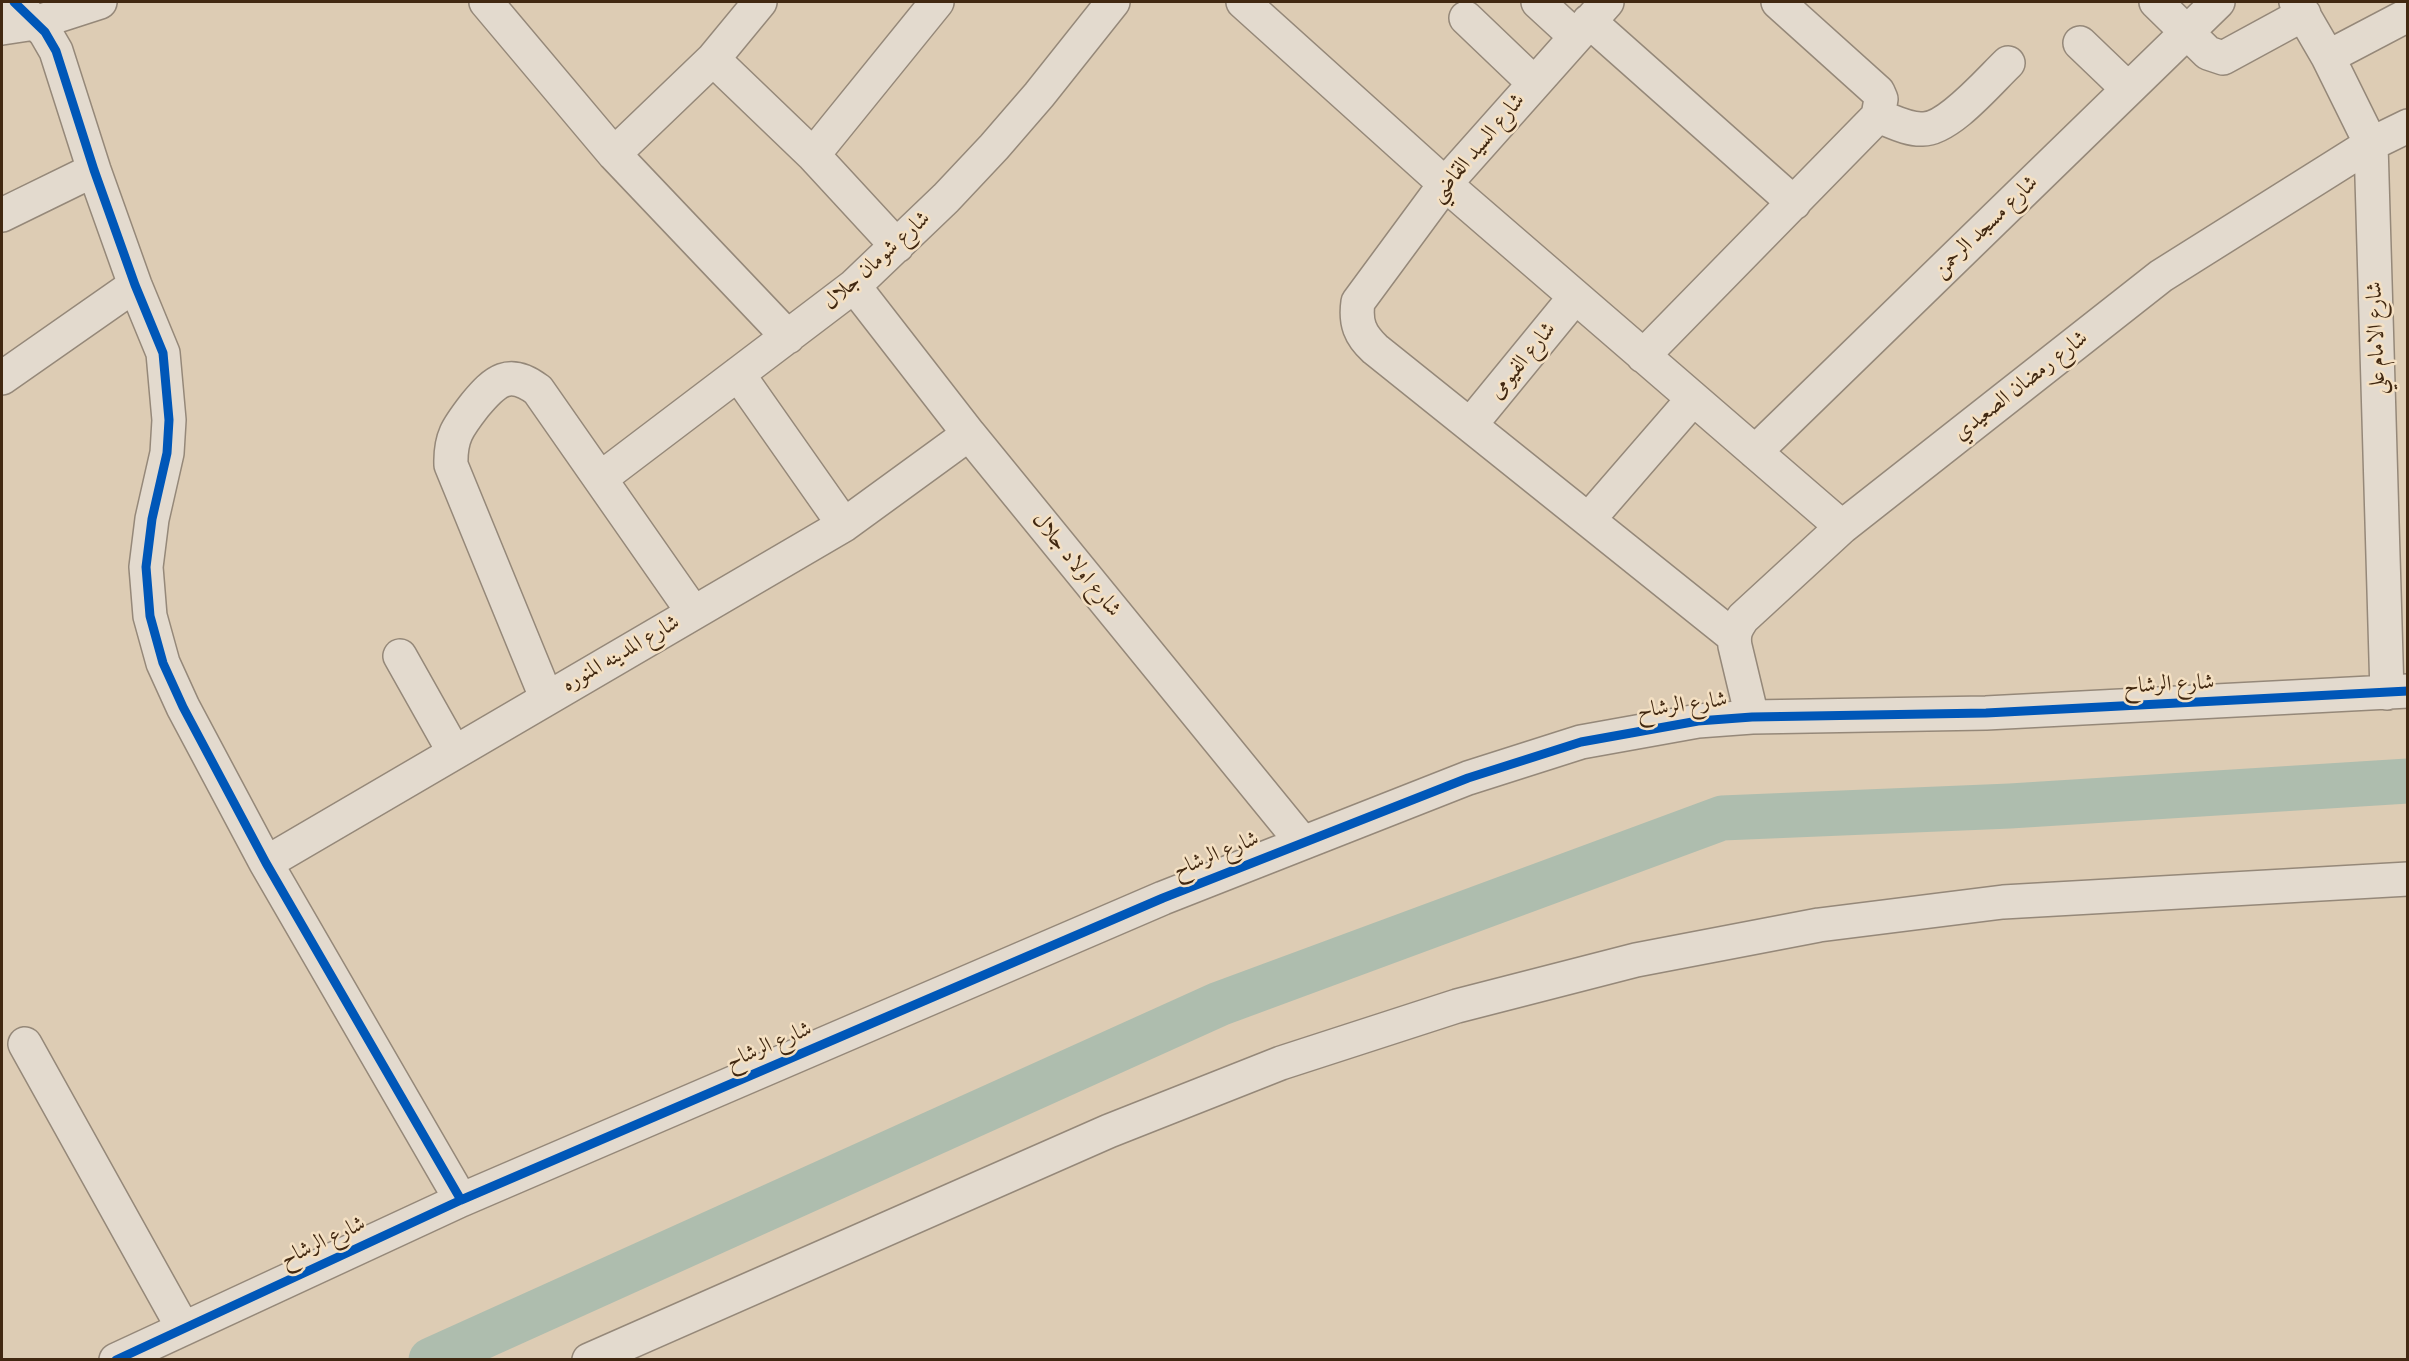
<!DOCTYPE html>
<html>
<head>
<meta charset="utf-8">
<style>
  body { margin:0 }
  #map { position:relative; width:2409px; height:1361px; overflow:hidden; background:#ddccb4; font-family:"IM FELL Great Primer",serif }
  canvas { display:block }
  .frame { position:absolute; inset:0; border:3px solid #412811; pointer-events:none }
</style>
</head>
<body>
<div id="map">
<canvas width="2409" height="1361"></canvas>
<div class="frame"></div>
</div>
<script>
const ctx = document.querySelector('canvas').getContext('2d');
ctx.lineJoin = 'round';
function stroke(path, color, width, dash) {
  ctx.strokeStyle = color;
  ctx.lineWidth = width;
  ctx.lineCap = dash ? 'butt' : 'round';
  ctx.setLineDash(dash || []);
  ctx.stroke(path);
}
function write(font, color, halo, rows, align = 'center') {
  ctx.font = font + ' "IM FELL Great Primer",Amiri,serif';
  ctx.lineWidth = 5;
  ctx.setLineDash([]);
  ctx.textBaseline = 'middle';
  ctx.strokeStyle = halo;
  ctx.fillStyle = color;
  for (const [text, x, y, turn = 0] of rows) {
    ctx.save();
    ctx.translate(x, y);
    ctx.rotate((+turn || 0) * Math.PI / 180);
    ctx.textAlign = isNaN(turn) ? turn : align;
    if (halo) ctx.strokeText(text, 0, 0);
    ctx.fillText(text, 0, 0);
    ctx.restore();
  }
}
stroke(new Path2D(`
  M431,1360l788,-356 503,-186 288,-12 398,-25`), '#aebdae', 45);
const minor = new Path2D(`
  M14,2l31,30 11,19 38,119 41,115 28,68 6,67 -2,33 -15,66 -6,48 4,49 13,47 20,44 83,156 195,337
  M486,2l128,152 174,183
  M1243,2l202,182 397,343
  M1538,2l37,34
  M1607,2l-162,182 -87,118c-3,21 2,33 17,47l358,287
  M2156,2l52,51 15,5 81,-44
  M2296,2l32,55 43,87 16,549
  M1466,18l68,65
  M1589,21l205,182
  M2,28l33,-5 65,-21
  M2080,43l48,46
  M2328,57l80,-42
  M713,59l100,96
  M1878,116c14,5 30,14 45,13 26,0 66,-48 85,-66
  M614,154l99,-95 47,-57
  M2,215l92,-45
  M897,246l-84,-91 124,-153
  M854,286l115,148 333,408
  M1643,356l235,-240 3,-17 -3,-7 -100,-90
  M738,374l106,151
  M2,378l133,-93
  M1471,424l104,-127
  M1755,452l463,-450
  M601,478l253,-192 92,-88 48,-51 45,-52 74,-93
  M1589,519l104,-120
  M400,656l54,96
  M546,697l-95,-232c-1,-28 7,-38 24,-60 20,-24 34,-37 63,-15l155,222
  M1752,717l-17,-71c-2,-12 1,-18 8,-28l99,-91 319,-251 210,-132 37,-18
  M266,863l578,-338 125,-91
  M25,1044l158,284
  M116,1360l345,-160 702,-302 305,-120 113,-36 117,-21 54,-4 234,-4 422,-22
  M589,1360l520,-229 172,-68 176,-57 179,-46 183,-35 184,-23 405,-23`);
stroke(minor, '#958879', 36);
stroke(minor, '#e3dace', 33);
stroke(new Path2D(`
  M14,2l31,30 11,19 38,119 41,115 28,68 6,67 -2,33 -15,66 -6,48 4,49 13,47 20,44 83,156 195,337
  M116,1360l345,-160 702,-302 305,-120 113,-36 117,-21 54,-4 234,-4 422,-22`), '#0057b8', 9);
write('22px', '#412811', '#f4e0c3', [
  ["شارع السيد القاضي",1478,148,-50],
  ["شارع مسجد الرحمن",1986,227,-44],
  ["شارع شومان جلال",877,261,-42],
  ["شارع الامام علي",2377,338,-92],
  ["شارع الفيومى",1523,361,-51],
  ["شارع رمضان الصعيدي",2021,386,-38],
  ["شارع اولاد جلال",1076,565,51],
  ["شارع المدينه المنوره",621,654,-30],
  ["شارع الرشاح",2169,685,-3],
  ["شارع الرشاح",1682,706,-8],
  ["شارع الرشاح",1216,855,-22],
  ["شارع الرشاح",769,1046,-23],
  ["شارع الرشاح",323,1242,-25]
]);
</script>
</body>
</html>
